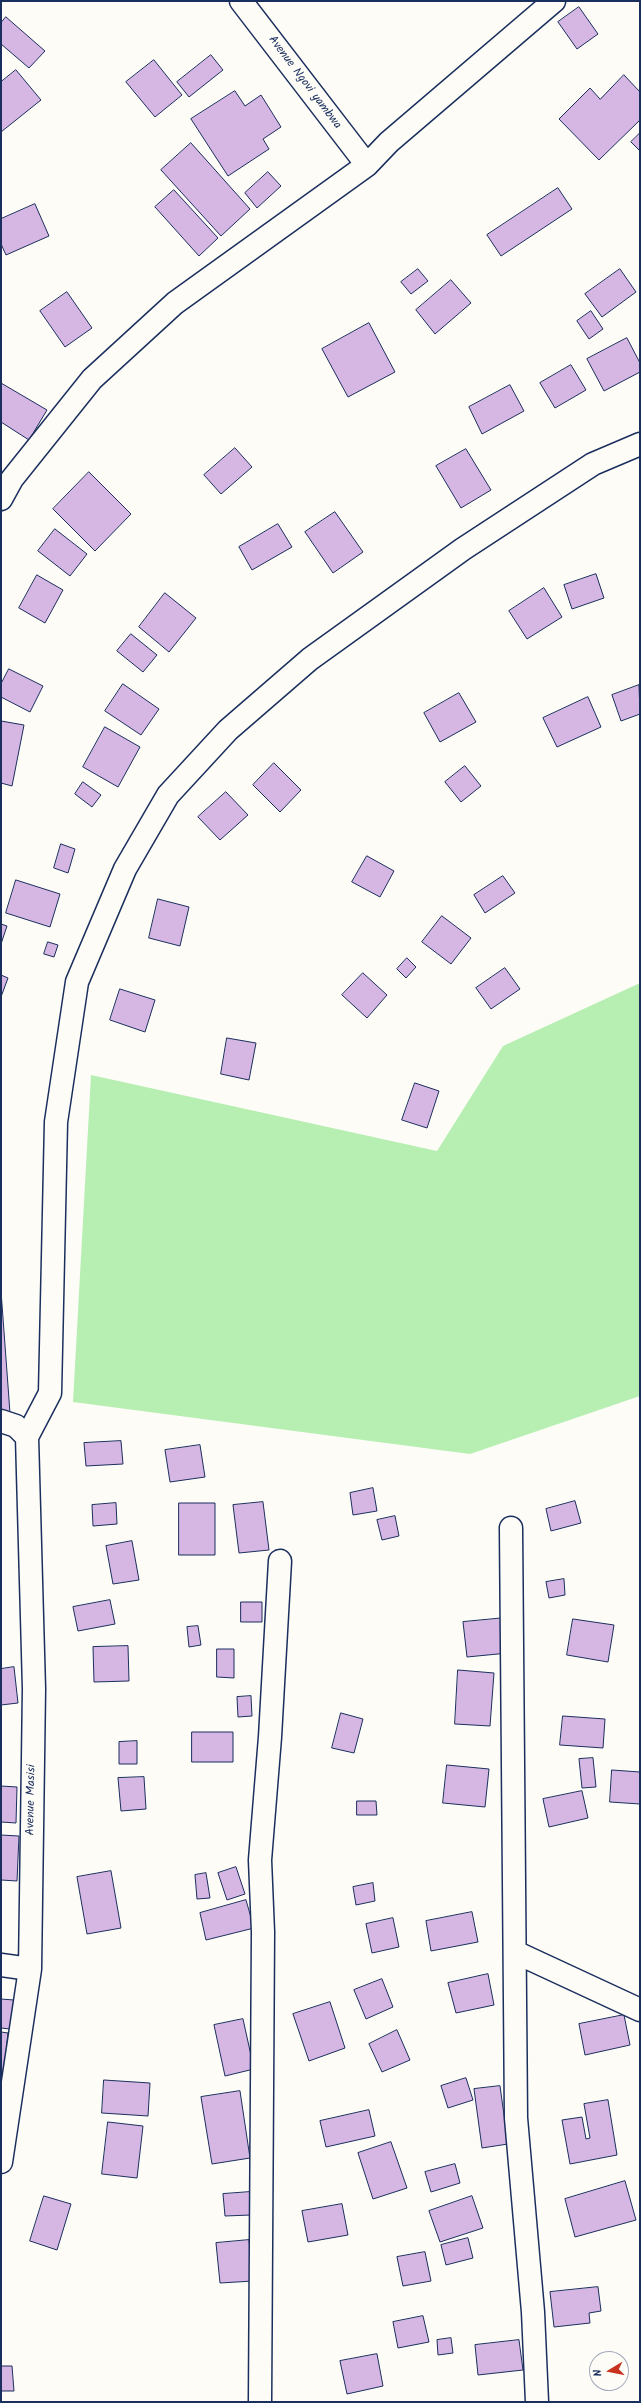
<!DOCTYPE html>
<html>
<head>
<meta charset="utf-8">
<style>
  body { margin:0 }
  #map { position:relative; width:641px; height:2403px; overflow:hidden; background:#fdfcf7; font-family:Kalam,sans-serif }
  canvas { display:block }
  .frame { position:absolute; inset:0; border:2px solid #1b2f5e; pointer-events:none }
  .north { position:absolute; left:589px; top:2351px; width:40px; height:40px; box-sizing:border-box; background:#fdfcf7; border:1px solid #a3aaba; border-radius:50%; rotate:260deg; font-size:11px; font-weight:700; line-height:16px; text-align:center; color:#1b2f5e }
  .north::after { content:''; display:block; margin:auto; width:14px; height:18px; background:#c8321e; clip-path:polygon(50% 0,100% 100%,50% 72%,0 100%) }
</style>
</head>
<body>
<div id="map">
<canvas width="641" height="2403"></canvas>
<div class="frame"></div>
<div class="north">N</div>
</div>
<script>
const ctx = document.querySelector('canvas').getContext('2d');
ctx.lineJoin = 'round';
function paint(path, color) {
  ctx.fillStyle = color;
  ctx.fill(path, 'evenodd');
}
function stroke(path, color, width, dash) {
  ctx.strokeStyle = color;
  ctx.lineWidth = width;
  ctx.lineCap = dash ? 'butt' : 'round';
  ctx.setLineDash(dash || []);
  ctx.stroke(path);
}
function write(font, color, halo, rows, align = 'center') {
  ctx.font = font + ' Kalam,sans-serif';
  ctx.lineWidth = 3.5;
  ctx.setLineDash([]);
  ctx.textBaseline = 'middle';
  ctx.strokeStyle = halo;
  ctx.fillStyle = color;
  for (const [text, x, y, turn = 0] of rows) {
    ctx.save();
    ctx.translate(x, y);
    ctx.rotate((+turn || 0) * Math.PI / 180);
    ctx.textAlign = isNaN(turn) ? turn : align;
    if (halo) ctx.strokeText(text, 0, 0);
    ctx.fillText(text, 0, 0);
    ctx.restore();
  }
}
paint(new Path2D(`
  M640,983v413l-170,58 -397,-52 18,-327 346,76 66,-105z`), '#b7efb3');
const building = new Path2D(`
  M579,7l19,27 -21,15 -19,-27z
  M6,17l39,34 -16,17 -28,-24v-21z
  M211,55l12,15 -34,27 -12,-15z
  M154,60l28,35 -27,22 -29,-35z
  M16,70l25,30 -40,32v-50z
  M624,75l16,17v28l-41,40 -40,-41 31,-31 10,11z
  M235,91l10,15 16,-11 20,32 -18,12 6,10 -41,27 -37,-57z
  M640,133v18l-9,-9z
  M191,143l59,66 -29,27 -60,-66z
  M268,172l13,14 -24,22 -12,-15z
  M558,188l14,21 -71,47 -14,-21z
  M174,190l44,48 -19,18 -44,-49z
  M35,204l14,32 -43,19 -5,-11v-25z
  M418,269l10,12 -17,13 -10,-12z
  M620,269l16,23 -34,25 -17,-23z
  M451,280l20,23 -36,31 -19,-24z
  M67,292l25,36 -27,19 -25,-36z
  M591,311l12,18 -14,10 -12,-18z
  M369,323l26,49 -47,25 -26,-48z
  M627,338l13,25v9l-36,19 -17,-32z
  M571,365l15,25 -31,18 -15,-25z
  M1,383l46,27 -18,30 -28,-18z
  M510,385l14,26 -42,23 -13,-27z
  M235,448l17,19 -31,27 -17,-19z
  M466,449l25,41 -30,18 -25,-42z
  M89,472l42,42 -36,37 -42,-42z
  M335,512l28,40 -30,21 -28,-41z
  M278,524l14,23 -40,23 -13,-23z
  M55,529l32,25 -17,22 -32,-25z
  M596,574l8,24 -32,11 -8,-24z
  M37,575l26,15 -18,33 -26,-15z
  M544,588l18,29 -35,22 -18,-28z
  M165,593l31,25 -27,34 -30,-25z
  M131,634l26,21 -14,17 -26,-21z
  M9,669l34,17 -13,26 -29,-15v-13z
  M123,684l36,25 -18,26 -36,-24z
  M639,685l1,29 -19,7 -9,-26z
  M459,693l17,29 -36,20 -16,-29z
  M588,697l13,30 -44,20 -14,-29z
  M1,721l23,4 -12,61 -11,-3z
  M105,727l35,20 -22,40 -35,-20z
  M274,763l27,27 -21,22 -27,-27z
  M465,766l16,20 -20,16 -16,-20z
  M83,782l18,13 -9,12 -17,-13z
  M226,792l22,23 -28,25 -22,-23z
  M61,844l14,5 -7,24 -14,-5z
  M367,856l27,15 -14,26 -28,-15z
  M503,876l12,17 -30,20 -11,-18z
  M16,880l44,14 -10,33 -44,-14z
  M158,899l31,8 -9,39 -31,-8z
  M442,916l29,22 -20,26 -29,-22z
  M1,924l6,2 -6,18z
  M48,942l10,3 -4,12 -10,-3z
  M407,958l9,9 -10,11 -9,-9z
  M505,968l15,21 -29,20 -15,-21z
  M363,973l24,22 -20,23 -25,-23z
  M1,975l7,3 -7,19z
  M120,989l35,11 -10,32 -35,-12z
  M227,1038l29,5 -7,37 -28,-6z
  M415,1083l24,8 -12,37 -25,-8z
  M1,1291l9,122 -9,1z
  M121,1441l2,23 -37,2 -2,-23z
  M200,1445l5,32 -35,5 -5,-32z
  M373,1488l4,23 -24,4 -3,-22z
  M575,1501l6,22 -30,8 -5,-22z
  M263,1502l6,48 -30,3 -6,-48z
  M116,1503l1,21 -24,2 -1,-21z
  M179,1503h36v52h-36z
  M395,1516l4,20 -17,4 -5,-20z
  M132,1541l7,39 -26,4 -7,-38z
  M564,1579l1,16 -16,3 -3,-16z
  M110,1600l5,24 -37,7 -5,-24z
  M241,1602h21v20h-21z
  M505,1618l3,35 -41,4 -4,-35z
  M573,1619l41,6 -6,37 -41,-7z
  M198,1626l3,19 -12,2 -2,-20z
  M128,1646l1,35 -35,1 -1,-35z
  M217,1649h17v29l-17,-1z
  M14,1667l4,36 -17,2v-36z
  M458,1670l36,3 -4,53 -35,-2z
  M251,1696l1,20 -14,1 -1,-20z
  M341,1713l22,6 -9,34 -22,-5z
  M563,1716l42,3 -2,29 -43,-3z
  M192,1732h41v30h-41z
  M137,1741v23h-18v-22z
  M593,1758l3,29 -14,1 -3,-29z
  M447,1765l42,4 -4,38 -42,-4z
  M612,1770l28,2v32l-30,-2z
  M144,1777l2,32 -25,2 -3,-33z
  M1,1786l16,1 -1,36 -15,-1z
  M582,1791l6,27 -39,9 -6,-28z
  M357,1801h19l1,14h-20z
  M1,1835l18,1 -2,45 -16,-1z
  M236,1867l9,27 -18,6 -9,-27z
  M111,1871l10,57 -34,6 -10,-57z
  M206,1873l4,25 -13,1 -2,-24z
  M373,1883l2,18 -19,4 -3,-18z
  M246,1900l8,28 -48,12 -6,-27z
  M472,1912l6,30 -47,9 -5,-30z
  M393,1918l6,29 -27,6 -6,-29z
  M488,1974l6,31 -38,8 -8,-30z
  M382,1979l11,28 -27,12 -12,-29z
  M1,1999l13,1 -4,29 -9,-1z
  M330,2002l15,46 -36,13 -16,-47z
  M624,2015l6,30 -45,10 -6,-31z
  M243,2019l11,50 -29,7 -11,-51z
  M397,2030l13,30 -28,12 -13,-28z
  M1,2032l7,1 -5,49 -2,-1z
  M466,2078l7,22 -25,8 -7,-22z
  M104,2080l46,3 -2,33 -46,-3z
  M500,2086l8,58 -26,4 -8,-59z
  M240,2091l10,67 -38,6 -11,-67z
  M608,2100l9,55 -47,9 -8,-44 20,-3 4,22 4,-1 -6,-34z
  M369,2110l6,26 -49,11 -6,-26z
  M108,2122l35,4 -6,52 -35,-4z
  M391,2142l16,46 -34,11 -15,-46z
  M455,2164l5,19 -29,9 -6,-20z
  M625,2181l11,39 -61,17 -10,-38z
  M250,2192l1,23 -26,1 -2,-22z
  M44,2196l27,8 -14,46 -27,-9z
  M472,2196l11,32 -43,14 -11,-31z
  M342,2204l6,31 -40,7 -6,-31z
  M468,2238l5,20 -27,7 -5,-20z
  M249,2240l4,41 -33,2 -4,-40z
  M425,2252l6,29 -28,5 -6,-29z
  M598,2287l3,24 -12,2 1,10 -36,4 -4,-35z
  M423,2316l6,26 -31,6 -5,-26z
  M451,2338l2,15 -15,2 -1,-15z
  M519,2340l4,30 -45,5 -3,-30z
  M377,2354l6,32 -36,8 -7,-33z
  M1,2366h11l2,25h-13z`);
paint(building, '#d6b6e2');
stroke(building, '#1b2f5e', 1);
const minor = new Path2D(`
  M241,1l126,164
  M1,499l11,-20 80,-100 83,-76 192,-138 22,-23 165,-141
  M1,1421l15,5 11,11
  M511,1528l5,590 17,194 4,90
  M515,1952l125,58
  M1,1965l29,4
  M1,2162l29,-193 4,-280 -7,-252 23,-44 6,-271 21,-140 48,-113 43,-74 60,-65 82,-71 153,-110 130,-85 47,-20
  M260,2402l3,-470 -3,-72 10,-123 10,-176`);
stroke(minor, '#1b2f5e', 25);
stroke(minor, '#fdfcf7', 22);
write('12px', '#1b2f5e', '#fdfcf7', [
  ["Avenue Ngovi yambwa",304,83,53],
  ["Avenue Masisi",32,1800,-89]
]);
</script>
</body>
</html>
